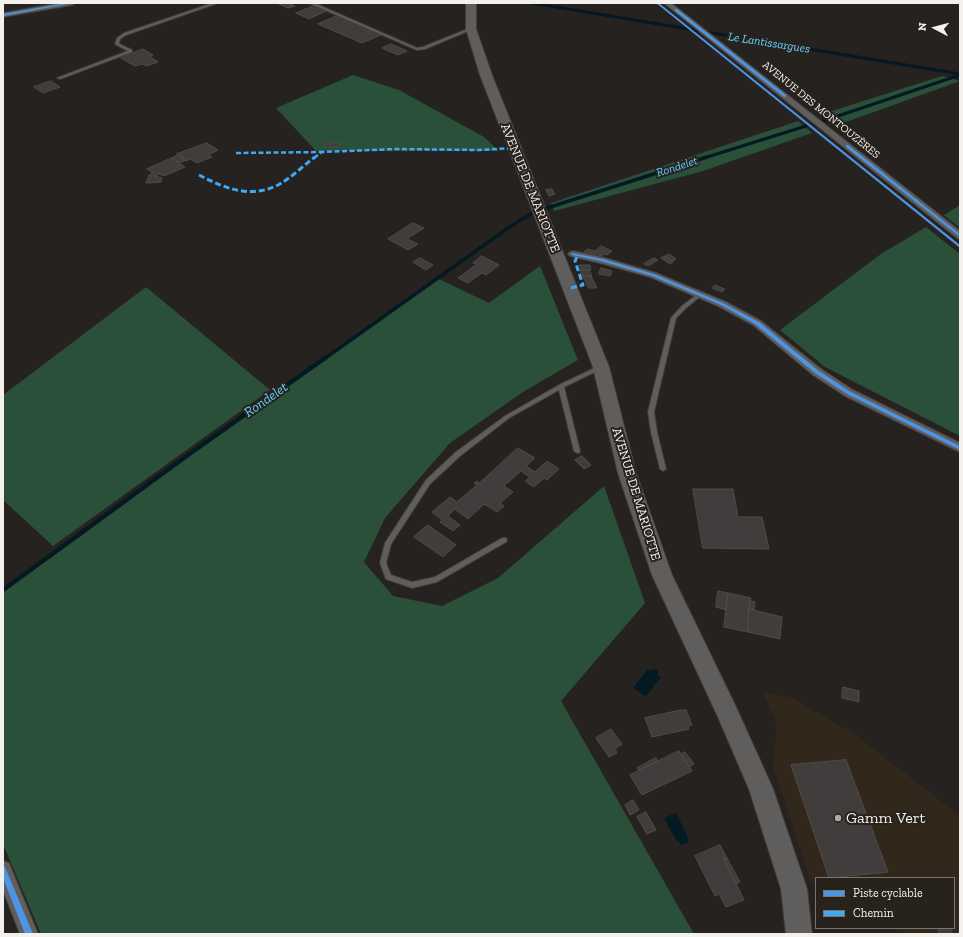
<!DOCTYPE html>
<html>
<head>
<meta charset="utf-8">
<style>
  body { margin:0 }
  #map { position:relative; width:963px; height:937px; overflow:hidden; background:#252220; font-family:"Zilla Slab",serif }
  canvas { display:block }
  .frame { position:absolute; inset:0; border:4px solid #f4f0ed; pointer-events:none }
  .legend { position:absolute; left:815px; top:877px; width:140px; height:52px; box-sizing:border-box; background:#28221d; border:1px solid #7a7470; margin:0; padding:5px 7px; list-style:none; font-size:12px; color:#f4f0ed }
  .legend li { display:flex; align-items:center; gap:8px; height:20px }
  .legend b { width:20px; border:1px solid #7a7470 }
  .north { position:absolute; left:915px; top:8px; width:40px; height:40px; -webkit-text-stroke:3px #28221d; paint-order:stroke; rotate:276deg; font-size:11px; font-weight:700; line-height:16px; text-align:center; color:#f4f0ed }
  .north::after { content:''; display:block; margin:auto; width:14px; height:18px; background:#f4f0ed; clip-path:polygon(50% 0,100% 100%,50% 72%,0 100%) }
</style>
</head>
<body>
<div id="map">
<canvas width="963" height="937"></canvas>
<div class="frame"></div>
<ul class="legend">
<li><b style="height:5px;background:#4d94e3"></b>Piste cyclable</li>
<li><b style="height:5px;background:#3fa9f5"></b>Chemin</li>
</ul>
<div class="north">N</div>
</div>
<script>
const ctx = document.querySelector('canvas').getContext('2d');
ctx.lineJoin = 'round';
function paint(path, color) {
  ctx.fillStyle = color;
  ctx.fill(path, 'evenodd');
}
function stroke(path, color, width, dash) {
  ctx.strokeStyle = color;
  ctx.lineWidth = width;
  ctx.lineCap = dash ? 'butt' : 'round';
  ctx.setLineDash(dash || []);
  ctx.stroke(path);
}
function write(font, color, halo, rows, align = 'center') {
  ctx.font = font + ' "Zilla Slab",serif';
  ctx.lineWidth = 4;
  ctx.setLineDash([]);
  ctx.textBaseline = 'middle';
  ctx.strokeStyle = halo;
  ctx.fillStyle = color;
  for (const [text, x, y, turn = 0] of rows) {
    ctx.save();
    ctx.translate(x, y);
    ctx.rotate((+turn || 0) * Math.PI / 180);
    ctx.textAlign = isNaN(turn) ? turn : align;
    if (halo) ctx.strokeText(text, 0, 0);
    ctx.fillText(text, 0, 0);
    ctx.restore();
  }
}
paint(new Path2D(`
  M763,693l27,4 63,36 107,83v118h-46l-28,-6h68v-50h-138v7l-5,-3 -38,-116 4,-42z`), '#31281b');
paint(new Path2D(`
  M353,75l46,15 85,47 15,14h-183l-40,-43z
  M942,76l18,5 -125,45 -12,-12z
  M798,121l14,12 -109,38 -149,40 -3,-8z
  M960,205v23l-16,-13z
  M926,227l34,27v182l-135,-69 -45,-37 101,-76z
  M540,266l38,94 -55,32 -73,51 -65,75 -21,44 29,34 49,10 56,-28 106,-92 41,117 -84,98 133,233h-653l-38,-90v-252l271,-198 165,-115 50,24z
  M146,287l124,103 -217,156 -50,-46v-105z`), '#2b5039');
paint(new Path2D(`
  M648,669l2,2 3,-2 5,1v5l3,2 -15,19 -13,-8z
  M676,813l12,24 -1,1 2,4 -8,3 -3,-4 -1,1 -13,-24z`), '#041922');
stroke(new Path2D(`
  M532,3l428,71
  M823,121l137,-46
  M704,158l102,-32`), '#041922', 3);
stroke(new Path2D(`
  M547,208l160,-51
  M324,359l187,-133 20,-12`), '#041922', 3.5);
stroke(new Path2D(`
  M3,590l185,-135 137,-97`), '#041922', 4.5);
const building = new Path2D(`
  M282,3h7l6,3 -7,2 -9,-4z
  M314,6l12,5 -17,8 -13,-6z
  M337,16l44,19 -19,8 -44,-19z
  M391,44l16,7 -9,4 -16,-7z
  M143,49l10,6 -4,1 9,6 -11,4 -5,-2 -7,2 -14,-8z
  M51,81l9,6 -17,6 -9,-6z
  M207,143l11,7 -10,5 4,2 -15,6 -7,-4 -4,2 -9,-7z
  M326,143h15l-2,4h-14z
  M179,155l7,5 -7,3 -7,-5z
  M172,158l13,9 -21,9 -4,-2 -5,2 7,2 -1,4 -15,1 3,-8 4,-2 -6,-4z
  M552,189l3,5 -6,2 -3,-6z
  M413,223l11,5 -17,11 11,5 -10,6 -20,-11z
  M601,246l11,5 -5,4 -3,-1 -2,2 -18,-4 3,-3 8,2z
  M669,254l7,5 -4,2 -8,-4z
  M482,256l17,9 -13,10 -4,-2 -14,10 -10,-5 19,-14 -4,-1z
  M664,256l8,5 1,1 -3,2 -9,-6z
  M420,258l13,7 -7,5 -13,-8z
  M654,258l4,2 -10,6 -4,-2z
  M579,265h11l1,5 -10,-1z
  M601,268l11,3 -2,5 -11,-2z
  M580,270h9l3,6h-9z
  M583,276h8l6,12h-8z
  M715,285l10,4 -3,3 -10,-4z
  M518,448l17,10 -9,8 9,6 12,-11 12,8 -12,11 -3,-2 -10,9 -9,-6 5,-4 -9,-6 -17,15 9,6 -13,11 4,3 -7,6 -13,-8 -16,15 -13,-10 -7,7 12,9 -7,6 -13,-9 2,-2 -10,-8 18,-15 7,5 20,-17 -3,-2 3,-2 2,2z
  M582,456l9,9 -7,4 -9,-9z
  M693,489h40l5,28h24l7,32 -66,-1z
  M428,525l28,20 -13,12 -29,-20z
  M718,591l10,2 -2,17 -10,-3z
  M728,593l23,5 -3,16v18l-24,-5z
  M750,601l5,1 -1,8 -5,-1z
  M749,609l33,8 -2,22 -32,-7z
  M843,687l16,4v11l-17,-4z
  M681,710h5l6,15 -4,1 1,3 -37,8 -7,-19z
  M611,729l11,15 -7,5 2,4 -8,4 -13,-19z
  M679,751l13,20 -50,24 -12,-20z
  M685,752l9,12 -5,3 -8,-13z
  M656,758l2,4 -19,8 -2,-2z
  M846,760l42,112 -59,6 -38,-113z
  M633,800l6,10 -9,5 -5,-10z
  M646,812l10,18 -9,4 -10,-17z
  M720,845l7,13 -3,1 20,41 -18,7 -7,-13 -4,2 -20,-40z
  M727,858l13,24 -4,2 -12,-25z
  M938,928h12l2,6h-12z`);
paint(building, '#403d3c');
stroke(building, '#4e4c49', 1);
const lane = new Path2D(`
  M213,3h5l-92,32 -6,4 -1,5 13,6v2l-72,27 -3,-1 71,-27 -13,-7 2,-6 7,-5z
  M309,3h5l103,45 6,-1 47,-19 3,1 -48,20 -8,1z
  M700,292l2,1v2l-16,13 -10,10 -22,94 3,20 9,37 -3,2 -3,-2 -9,-37 -3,-20 23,-94 11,-12z
  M601,365l2,1 1,1 -1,1 -39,19 16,64 -1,2h-2l-3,-2 -15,-61 -50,28 -49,38 -30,28 -39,60 -5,19 5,12 21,7 23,-5 67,-39h4l1,2 -1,2 -69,40 -25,6 -26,-9 -6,-16 5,-20 41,-63 30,-28 49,-36 54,-31z`);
const street = new Path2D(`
  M60,3h15l-3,2 -69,12v-4z
  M664,3h7l289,228v8l-3,-1z
  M573,251l32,7 51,15 70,29 35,19 60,48 32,21 107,53v9l-115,-56 -32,-21 -60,-50 -35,-19 -68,-29 -50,-14 -30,-7 -2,-2 2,-2z
  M3,861l6,2 29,71h-18l-17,-44z`);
const secondary = new Path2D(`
  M466,3h10v26l16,46 117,292 27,106 36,102 64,132 37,82 34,100 5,45h-26l-5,-45 -32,-100 -31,-72 -66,-142 -34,-102 -25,-106 -113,-292 -14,-46z`);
stroke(lane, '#403d3b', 2);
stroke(street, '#403d3b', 2);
stroke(secondary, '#403d3b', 2);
paint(lane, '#605e5c');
paint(street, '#605e5c');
paint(secondary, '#605e5c');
stroke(new Path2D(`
  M236,153l86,-1
  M314,158l8,-6 74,-3 83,1 35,-2`), '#3fa9f5', 2.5, [5, 2.5]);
stroke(new Path2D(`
  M199,175c25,13 51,24 79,10 13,-7 25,-19 37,-28
  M571,288l12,-3 -8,-24 3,-6`), '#3fa9f5', 3, [6, 3]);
paint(new Path2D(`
  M67,3h6l-70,13v-2z
  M656,3h3l301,242v3z
  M675,9h2l109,86v2h-2l-109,-86z
  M846,145h2l112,89v3l-114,-90z
  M572,253l31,6 51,15 69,29 36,19 60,49 32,21 109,54v4l-113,-56 -32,-21 -60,-49 -34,-19 -69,-29 -51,-15 -29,-6z
  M3,866l2,1 28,67h-8l-22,-56z`), '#4d94e3');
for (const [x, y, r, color] of [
  [838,818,4,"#aca8a5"]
]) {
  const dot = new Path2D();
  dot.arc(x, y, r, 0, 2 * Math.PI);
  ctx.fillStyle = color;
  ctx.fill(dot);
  stroke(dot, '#28221d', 1.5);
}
write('11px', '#f4f0ed', '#28221d', [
  ["AVENUE DES MONTOUZÈRES",821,110,39]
]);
write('italic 12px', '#62cffe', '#28221d', [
  ["Le Lantissargues",769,43,9],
  ["Rondelet",677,167,-18]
]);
write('13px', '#f4f0ed', '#28221d', [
  ["AVENUE DE MARIOTTE",530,188,68],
  ["AVENUE DE MARIOTTE",636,494,73]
]);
write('italic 14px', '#62cffe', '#28221d', [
  ["Rondelet",266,400,-35]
]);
write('16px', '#f4f0ed', '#28221d', [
  ["Gamm Vert",846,818]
], 'left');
</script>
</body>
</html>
